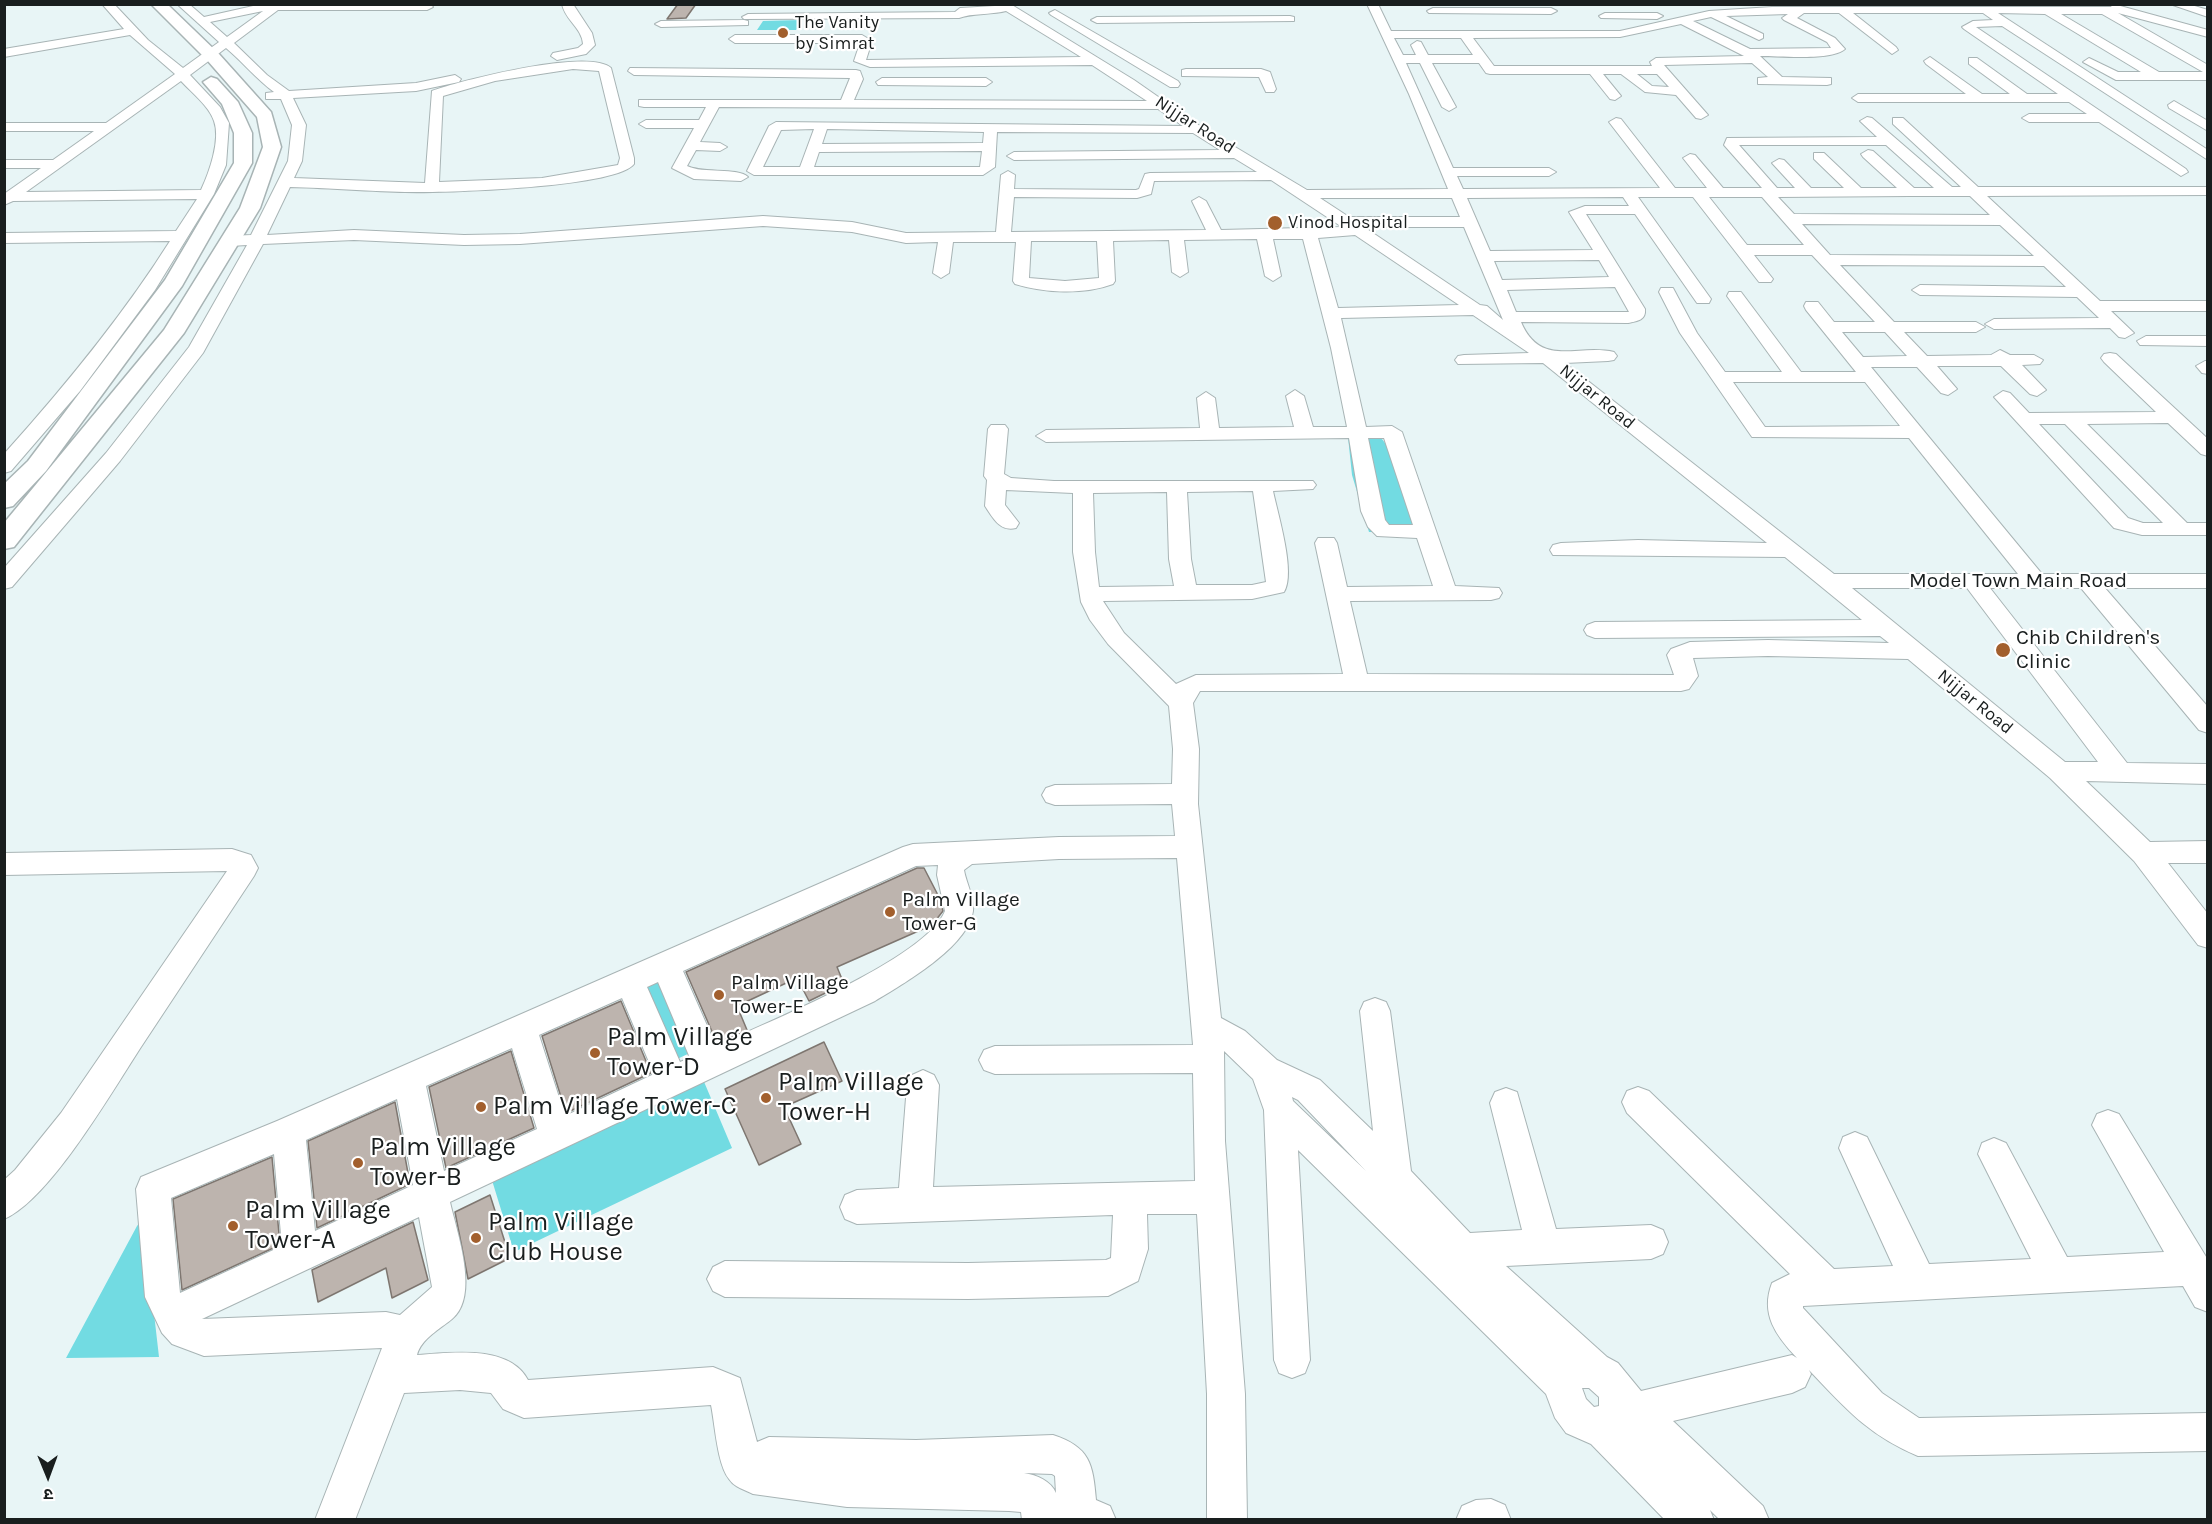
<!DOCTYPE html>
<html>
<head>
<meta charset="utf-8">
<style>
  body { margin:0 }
  #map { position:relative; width:2212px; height:1524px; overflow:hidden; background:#e8f5f6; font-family:Karla,"Noto Sans Devanagari",sans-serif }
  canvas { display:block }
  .frame { position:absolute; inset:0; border:6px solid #191e1e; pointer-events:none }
  .north { position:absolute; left:18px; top:1446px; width:60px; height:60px; -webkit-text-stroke:4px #fff; paint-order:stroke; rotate:179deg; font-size:16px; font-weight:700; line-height:24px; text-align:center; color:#191e1e }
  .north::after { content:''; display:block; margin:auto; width:21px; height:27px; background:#191e1e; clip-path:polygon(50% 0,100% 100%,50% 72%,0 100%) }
</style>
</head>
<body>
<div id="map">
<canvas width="2212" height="1524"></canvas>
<div class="frame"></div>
<div class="north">उ</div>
</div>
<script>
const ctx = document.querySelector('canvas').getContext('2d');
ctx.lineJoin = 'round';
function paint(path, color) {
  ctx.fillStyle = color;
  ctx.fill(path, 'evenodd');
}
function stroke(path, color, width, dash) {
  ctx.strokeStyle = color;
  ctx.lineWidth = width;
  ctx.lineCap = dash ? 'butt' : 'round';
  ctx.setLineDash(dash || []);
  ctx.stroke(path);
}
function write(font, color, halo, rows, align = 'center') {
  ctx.font = font + ' Karla,sans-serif';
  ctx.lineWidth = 4.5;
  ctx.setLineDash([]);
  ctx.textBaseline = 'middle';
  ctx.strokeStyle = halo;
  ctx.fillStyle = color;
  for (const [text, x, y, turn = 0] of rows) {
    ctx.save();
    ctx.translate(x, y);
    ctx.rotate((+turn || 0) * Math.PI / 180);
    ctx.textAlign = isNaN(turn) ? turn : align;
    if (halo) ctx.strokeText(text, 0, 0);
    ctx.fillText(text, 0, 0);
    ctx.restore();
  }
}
paint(new Path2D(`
  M801,20l-5,10h-39l6,-9z
  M1348,437l34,2 12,16 25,78 -50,-1 -17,-57z
  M664,976l30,75 -21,10 -32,-76z
  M702,1077l30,71 -218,104 -23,-75z
  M143,1218l16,139 -93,1 71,-132z`), '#72dbe2');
const building = new Path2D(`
  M678,4h18l-10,14 -19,1z
  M917,868h7l16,31 3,12 -11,14 -95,42 7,17 -35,17 -12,-23 -60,28 10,24 -30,13 -31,-71z
  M621,1001l30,72 -85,40 -24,-77z
  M824,1042l18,39 -58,26 17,37 -42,21 -34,-76z
  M511,1051l23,77 -88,40 -17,-81z
  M395,1102l15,82 -93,44 -9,-87z
  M272,1157l8,88 -98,45 -9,-91z
  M490,1195l20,63 -42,21 -13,-67z
  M413,1222l15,58 -36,18 -6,-30 -68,34 -6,-32z`);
paint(building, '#bdb4ae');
stroke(building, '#7e7670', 1.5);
const minor = new Path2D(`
  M102,4h12l34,36 35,28 36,-26 -42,-38h12l15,13 58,-13 169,1 2,2 -6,3h-149l-44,33 33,32 22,16 127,-8 39,-8 6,4 -2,3 -43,9 -123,7 13,27 -4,36 -8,17 131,5 7,-92c30,-11 157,-43 179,-23l23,90v6c-18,24 -193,29 -229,28 -39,-1 -77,-4 -115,-5l-23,48 87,-5 110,5 56,-1 243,-18 89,6 54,11 90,-1 5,-57 7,-4 7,4 -1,14 122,1 3,-1 6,-15 5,-1 107,-1 -23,-14 -220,2 -7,-4 7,-4 206,-2 -27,-17 -196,-1 -2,35 -12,8h-229l-7,-4 22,-45 7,-4 407,4 -25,-17 -439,-2 -19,35 20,1 7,4 -7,4 -24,-1 -9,16c16,8 51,1 61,11l-7,4 -47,-2 -22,-11 22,-40h-48l-7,-4 7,-4h53l7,-13h-62l-5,-1v-6h202l9,-22 -216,-3 -6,-4 2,-3 226,2 4,1 3,8 -9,21 293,1 -55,-36 -222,2 -16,-6 6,-18h-125l-6,-4 6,-4h127l10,6 -6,19 215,-3 -75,-46c-16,4 -34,2 -47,7l-215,1 -2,-2 6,-3 207,-2 5,-4 52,-3 122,75 66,46 107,64 141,-1 -39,-95 -42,-90h11l13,27h229l89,-20 63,-4h339l2,-3 95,26v7l-90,-24 90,52v15h-92l-33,-18 6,-4 29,14h23l-96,-58 -47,-1 210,137v10l-206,-134 -26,1 210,142 2,3 -7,4 -82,-54h-70l-7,-4 7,-4h58l-18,-12h-211l-6,-4 6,-4h108l-40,-30 -2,-3 6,-4 52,37h28l-41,-30v-6h8l50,36h31l-94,-65 -2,-2 11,-6 20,-1 -10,-7h-130l43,34 2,3 -6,4 -53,-41h-35l-7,5 38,20 10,11c-14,12 -65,7 -85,7l22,21 49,1v6l-4,1 -69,-1v-6l10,-1 -16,-14 -88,2 44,50 -7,4 -5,-1 -20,-23 -31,-3 -24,-18h-18l18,22 -6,4 -5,-1 -20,-25h-100l-4,-1 -7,-10h-47l24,44 -7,4 -7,-4 -22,-44h-14l47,105h96l7,4 -7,4h-92l6,13 197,-1 -51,-66 7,-4 5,1 54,69h32l-24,-30 7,-4 5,1 28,33h39l-38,-43 3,-7 150,-1 -17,-16 7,-4 5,1 80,69h9l-68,-63v-6h10l75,69h230v8l-221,1 113,105h108v10h-97l23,22 -9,5 -6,-1 -9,-9 -116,1 -9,-5 9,-5 105,-1 -22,-21 -157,-2 -8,-5 8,-5 146,2 -22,-21 -204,-1 54,57h82l9,5 -9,5h-72l23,24 64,-1 9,-5 10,5h24l9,5 -3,4 -18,1 24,25 -9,6 -7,-2 -29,-28h-64l20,23 -9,6 -7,-2 -24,-26h-46l171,207h166v14h-103l103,119v26l-9,-3 -118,-142h-91l137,175 81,1v20l-122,-3 64,61 58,-1v22h-40l40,51v34l-10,-3 -64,-84 -84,-83 -142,-119 -140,-3 -75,2 5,18 -9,13 -8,2h-481l-7,12 6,46 -1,55 23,214 24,13 32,29 43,20 53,51 -13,-120 4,-9 11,-4 11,4 4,9 21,160 59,62 52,-3 -32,-127 5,-11 11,-4 11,4 39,137 95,-4 12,5 5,12 -5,12 -12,5 -145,7 101,91 11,6 23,28 151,-36 5,3c-21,-22 -37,-44 -25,-75l18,-9 -163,-161 -5,-11 5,-11 11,-4 11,4 185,178 59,-3 -54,-118 4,-11 12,-5 12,5 62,127 102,-5 -53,-105 4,-11 12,-5 12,5 61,114 97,-5 -72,-127 5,-11 11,-4 11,4 89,146v52l-13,-5 -12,-21 -380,20v2l79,85 37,25 289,-5v38l-290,5c-50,-21 -73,-48 -109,-86l2,4 -6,13 -13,6 -119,28 90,85 6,14h-49l-10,-10 4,10h-49l-74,-76 -25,-11 -11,-15 -9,-24 -248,-244 12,210 -5,13 -13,5 -13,-5 -5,-13 -10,-250 -11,-31 -29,-28 1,90 20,253 2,126h-40v-126l-10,-180h-50l1,35 -10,32 -30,15 -140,3 -243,-2 -12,-6 -6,-12 6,-12 12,-6 243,2 138,-3 5,-2 2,-43 -256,9 -12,-5 -5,-12 5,-12 12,-5 42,-2 8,-103 5,-10 11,-5 11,5 5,10 -6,102 262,-6 -2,-108 -198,1 -11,-4 -5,-10 5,-10 11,-4 198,-1 -16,-187 -118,1 -87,5 -8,6c2,13 11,28 9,41 -5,36 -70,73 -98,90l-425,201c7,31 30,94 2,117 -12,10 -31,20 -35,36 33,-2 92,-11 111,25l185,-13 27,11 17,64 12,-5 147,3 137,-5c37,12 40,29 43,65l14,6 6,14h-94l-1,-8 -12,-1 -162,-4 -94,-13c-8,-4 -19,-7 -24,-15 -12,-15 -14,-55 -18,-74l-187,13 -21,-9 -12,-16 -31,-3 -56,3 -49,127h-40l67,-172 -178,8 -32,-12 -10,-11 -17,-36 -9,-108 5,-12 136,-56 626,-274 10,-3 146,-7 116,-1 -3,-32 -117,1 -9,-3 -4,-7 4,-7 9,-3 117,-1 1,-35 -4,-43 -61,-62 -18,-24 -9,-18 -8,-50v-59l-67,-3 -1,15 14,18 -3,5c-16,4 -23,-10 -31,-22l2,-26 -3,-4 4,-47 3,-4h14l3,4 -4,45 7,4 43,3h259l3,4 -3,4 -40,2c5,24 23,82 11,101l-32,7 -149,2 21,32 52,51 20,-9 147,-1 -28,-131 3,-5h16l3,5 10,44 86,-1 -16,-48 -40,-2 -9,-9 -7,-16 -12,-73 -303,4 -10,-6 10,-6 154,-2 -3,-30 9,-6 9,6 4,30 75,-1 -8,-31 9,-6 9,6 9,31h34l-16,-79 -28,-109h-30l8,37 -8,5 -8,-5 -8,-37 -73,1 4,32 -8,5 -8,-5 -3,-32 -56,1 2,40 -2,3c-30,11 -68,9 -98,0l-2,-3 3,-39h-63l-4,31 -8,5 -8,-5 5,-31 -32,1 -54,-11 -89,-6 -243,18 -56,1 -110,-5 -91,4 -60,109 -83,108 -108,126 -8,2v-21l102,-115 83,-106 58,-102 -17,1 -8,-5 8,-5 21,-1 37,-74 4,-36 -11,-26h-15v-6l8,-1c-18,-13 -31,-30 -48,-44l-36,27 30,32 9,16 -3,42 -12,29 -59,96 -75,101 -69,80 -7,2v-19c61,-68 118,-137 166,-213l-166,2v-10l172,-2 21,-32 -184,2 -9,4v-11l37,-26h-37v-8h49l41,-29h-90v-8h102l69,-49 -45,-39 -126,22v-8l120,-20zM263,11l-36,26 -17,-15zM1788,14l-6,4 2,2 43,22 4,6 -81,1 -57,-28 18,-4 48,23 4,-2v-4l-37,-18zM2061,14h41l101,58h-44zM1681,24l63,32 -88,2 -6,4 2,4h-158l-21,-28 147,-1zM1394,38h67l12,17h-45l-7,-13 -4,-1 -6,4 5,10h-13zM573,69l26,2 21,87 -2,7 -76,13 -103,4 4,-86 52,-15zM1637,74h20l12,13 -17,-1zM181,81c11,12 28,25 33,40 7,19 -5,52 -13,69l-175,2zM814,129l-14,38h-37l18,-37zM827,129l157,3 -1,11 -161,1zM1739,145h147l48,43h-20l-41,-37 -5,-1 -7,4 2,3 34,31h-36l-37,-35h-10v6l30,29h-33l-27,-28 -5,-1 -7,4 23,25h-18zM982,151l-2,16h-166l5,-15zM1271,180l71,47 -121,3 -15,-29 -7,-4 -7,4 14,29 -195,2 3,-35 123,1 14,-4 3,-13zM1910,196h60l20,19 -196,-1 -16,-17zM1623,197l6,9h-44l-16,6 24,38 -103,1 -23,-53zM1638,197h55l66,85h12l2,-3 -19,-24h58l63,67h-41l-16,-20h-12l-2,4 2,4 50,62h-55l-60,-80h-12l-2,4 55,76h-57l-28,-39 -24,-45h-12l-2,4 21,41 72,104 157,1 109,136h-184l-269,-211 43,-2 6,-1 3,-4 -3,-4c-36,-9 -73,17 -93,-30l107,1c10,-2 18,-3 17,-14l-59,-95h49l62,89h12l2,-4zM1709,197h53l42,48h-57zM1320,198h132l8,19h-111zM1802,224l198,1 34,31 -204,-1zM1364,227h100l39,93 -16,-14 -7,-1zM1355,235l104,70 -121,3 -20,-70zM1031,241h66l2,37 -34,3 -36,-3zM1599,260l10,17 -107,3 -8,-19zM1615,287l14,25h-113l-9,-22zM1473,315l56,38 -65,2 -6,1 -3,4 3,4 85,-1 224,180 -129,-3 -77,3 -8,2 -3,5 3,5 232,2 77,63 -267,2 -8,3 -3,5 3,5 8,3 285,-2 9,7 -121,-3 -78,2 -19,7 -4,6 7,20 -307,-1 -17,-73 141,-1 8,-2 3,-5 -3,-5 -44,-2 -53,-154 -10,-6 -26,1 -25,-109zM1842,332h43l22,24 -44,1zM1733,382h132l35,44 -135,1zM1368,438h16l29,87h-24l-4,-5zM1253,491l13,91 -14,3h-56l-5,-26 -4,-67zM1167,492l2,67 5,27 -75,1 -4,-35 -2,-59zM1852,588h115l131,174h-33zM938,865l-1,10 8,36c-19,48 -180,112 -229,135l-33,-75 233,-105zM658,982l32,76 -10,4 -33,-75zM622,998l32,76 -89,42 -26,-81zM512,1048l25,81 -93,42 -18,-85zM1292,1097l6,3 68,71 -73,-70zM397,1099l16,86 -98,46 -9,-91zM274,1154l8,92 -102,47 -9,-95zM419,1217l13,70 -32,28 -14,-3 -184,7zM1582,1388h7l10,9v9l-5,1 -8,-8zM1024,1473l28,1 3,2 1,17c-5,-12 -19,-18 -32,-20z
  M562,4h11l19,29 3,12 -9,9 -29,6 -6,-4 2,-3 25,-5 5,-4c-1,-16 -18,-24 -21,-40z
  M2170,4h18l20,6v7z
  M1433,8h118l6,3 -6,3 -122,-1 -2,-2z
  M1055,10l123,71 2,3 -2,3h-8l-119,-72 -2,-2z
  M1605,13h52l6,3 -6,3 -56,-1 -2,-2z
  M1290,16l4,1v4l-197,2 -6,-3 6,-3z
  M744,20l4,1v4l-87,2 -6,-3 6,-3z
  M1186,69h75l9,3 6,17 -2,3h-8l-7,-15 -77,-1v-6z
  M882,78h104l6,4 -6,4 -108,-1 -2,-3z
  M2174,101l34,20v10l-39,-23 -1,-3z
  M2146,336h62v10l-68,-1 -3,-4z
  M2110,353l6,1 92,85v17l-7,-2 -33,-31 -81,1 100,99h21v12h-66l-28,-7 -120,-131 9,-6 7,2 19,20 127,-1 -52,-50 -3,-4 3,-4zM2039,424h26l98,99h-20l-15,-5z
  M2205,361h3v13l-6,-1 -6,-7z
  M232,849l19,6 7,13 -4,8c-37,56 -74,112 -111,168 -29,44 -93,156 -139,175v-39l11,-10 46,-57 166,-242 -223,4v-22z
  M1491,1499l14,6 6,15h-55l6,-14 14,-6z`);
const major = new Path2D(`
  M151,4h16l52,50 52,58 10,35 -21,61 -76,125 -170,214 -10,2v-26l160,-193 76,-122 23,-61 -6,-30 -50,-57z
  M211,77l6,2 21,23 14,31v30l-70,123 -136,185 -33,35 -9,2v-24l24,-23 137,-181 69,-117v-30l-12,-29 -19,-22z`);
stroke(minor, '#a8b4b5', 2);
stroke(major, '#a8b4b5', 3);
paint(minor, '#fff');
paint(major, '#fff');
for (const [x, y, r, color] of [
  [783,33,6,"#a25f2d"],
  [1275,223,8,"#a25f2d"],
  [2003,650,8,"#a25f2d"],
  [890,912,6,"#a25f2d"],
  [719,995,6,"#a25f2d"],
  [595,1053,6,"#a25f2d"],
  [766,1098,6,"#a25f2d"],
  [481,1107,6,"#a25f2d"],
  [358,1163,6,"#a25f2d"],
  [233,1226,6,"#a25f2d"],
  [476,1238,6,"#a25f2d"]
]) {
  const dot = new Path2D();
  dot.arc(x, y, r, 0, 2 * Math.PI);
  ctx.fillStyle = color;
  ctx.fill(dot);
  stroke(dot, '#fff', 2);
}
write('18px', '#191e1e', '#fff', [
  ["The Vanity",795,23],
  ["by Simrat",795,44],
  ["Vinod Hospital",1288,223]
], 'left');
write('18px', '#191e1e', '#fff', [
  ["Nijjar Road",1195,125,33],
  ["Nijjar Road",1597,397,39],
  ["Nijjar Road",1975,702,39]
]);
write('21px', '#191e1e', '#fff', [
  ["Model Town Main Road",2018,581]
]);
write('21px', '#191e1e', '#fff', [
  ["Chib Children's",2016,638],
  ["Clinic",2016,662],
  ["Palm Village",902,900],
  ["Tower-G",902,924],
  ["Palm Village",731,983],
  ["Tower-E",731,1007]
], 'left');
write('26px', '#191e1e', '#fff', [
  ["Palm Village",607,1038],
  ["Tower-D",607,1068],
  ["Palm Village",778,1083],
  ["Tower-H",778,1113],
  ["Palm Village Tower-C",493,1107],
  ["Palm Village",370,1148],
  ["Tower-B",370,1178],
  ["Palm Village",245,1211],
  ["Tower-A",245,1241],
  ["Palm Village",488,1223],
  ["Club House",488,1253]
], 'left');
</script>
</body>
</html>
